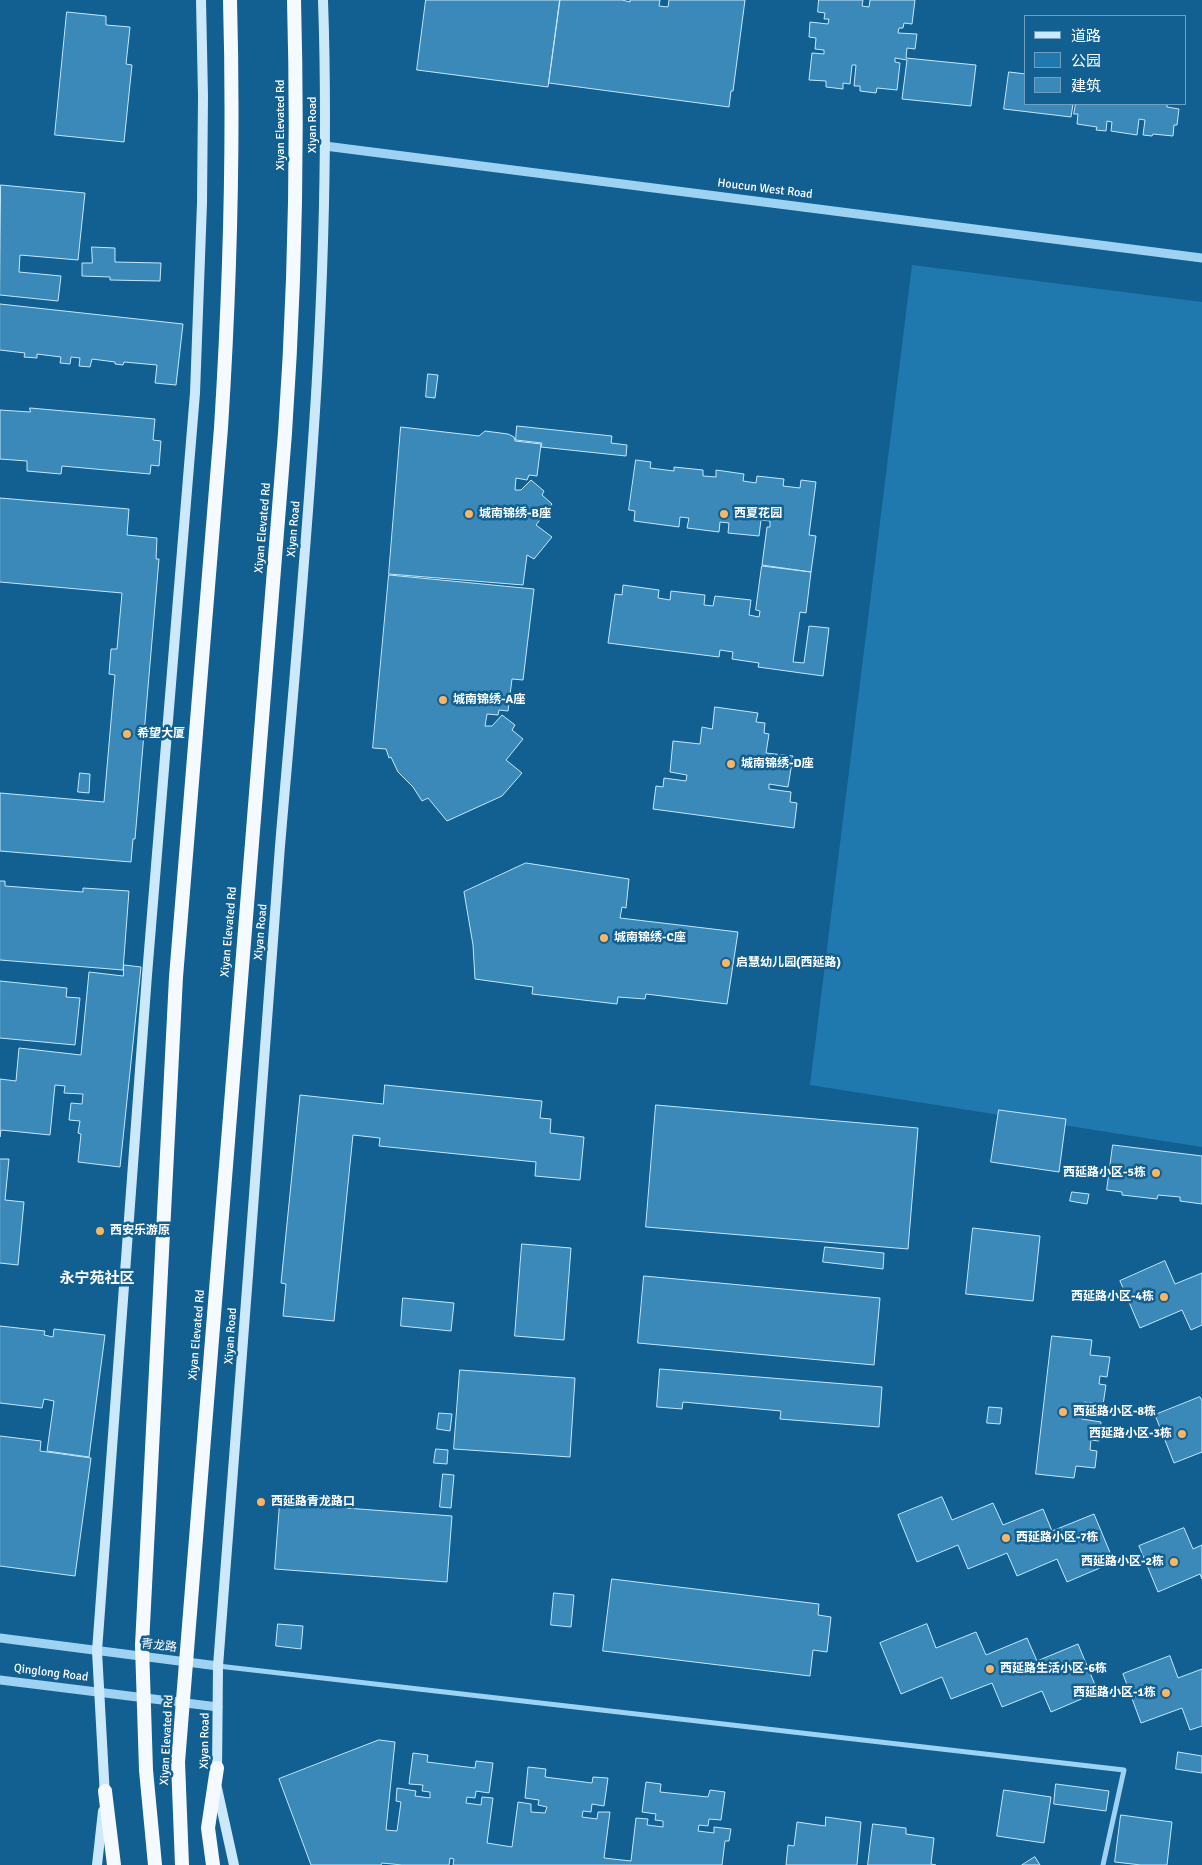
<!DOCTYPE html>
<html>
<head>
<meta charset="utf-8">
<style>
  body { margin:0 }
  #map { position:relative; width:1202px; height:1865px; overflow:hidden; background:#125f91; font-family:Signika,"Noto Sans SC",sans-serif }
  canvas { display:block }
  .legend { position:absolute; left:1024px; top:15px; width:162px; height:90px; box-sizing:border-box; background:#125f91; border:1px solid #719fbd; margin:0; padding:6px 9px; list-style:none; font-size:15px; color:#fff }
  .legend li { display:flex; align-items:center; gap:10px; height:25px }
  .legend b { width:25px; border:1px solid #719fbd }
</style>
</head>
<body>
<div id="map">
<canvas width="1202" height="1865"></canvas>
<ul class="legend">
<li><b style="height:6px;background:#cce9fc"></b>道路</li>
<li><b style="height:14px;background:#2079ae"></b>公园</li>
<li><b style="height:14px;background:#3a89b9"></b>建筑</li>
</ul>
</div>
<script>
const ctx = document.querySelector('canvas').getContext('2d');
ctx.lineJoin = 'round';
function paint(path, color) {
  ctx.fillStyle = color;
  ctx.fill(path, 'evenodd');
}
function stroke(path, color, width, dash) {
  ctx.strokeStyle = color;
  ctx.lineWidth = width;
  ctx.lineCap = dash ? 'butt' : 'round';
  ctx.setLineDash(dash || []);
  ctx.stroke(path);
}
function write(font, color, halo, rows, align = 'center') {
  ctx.font = font + ' Signika,"Noto Sans SC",sans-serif';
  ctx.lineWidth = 5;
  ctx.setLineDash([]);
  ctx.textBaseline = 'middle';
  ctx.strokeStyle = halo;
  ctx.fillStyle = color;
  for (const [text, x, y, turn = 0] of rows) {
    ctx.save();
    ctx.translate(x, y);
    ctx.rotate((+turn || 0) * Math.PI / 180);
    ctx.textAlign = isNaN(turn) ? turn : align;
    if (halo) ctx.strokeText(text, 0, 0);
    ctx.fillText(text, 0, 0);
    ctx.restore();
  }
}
paint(new Path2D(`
  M912,265l290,37v845l-392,-62z`), '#2079ae');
const building = new Path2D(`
  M426,0h134l-12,87 -131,-17z
  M560,0h62l8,2v-2h30l-1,6 9,1 1,-7h76l-12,91h-2l-2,16 -180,-24z
  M819,0h44l-1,6 7,1 1,-7h45l-3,24 -8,-1 -1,5h-4l-1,5 19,1 -2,15 -8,-1 -1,10 70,7 -5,41 -69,-7 5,-39 -12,-2v4l5,1 -3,27 -20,-2 -1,5 -16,-2v-5h-6l2,-21h-4l-2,19 -7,-1v6l-17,-2v-6l-17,-1 3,-27 12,1v-4l-9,-1 1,-11 -7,-1 1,-15 18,2 1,-5h-5l1,-6 -7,-1z
  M67,12l39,4v9l24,2 -4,37 6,1 -8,77 -69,-7z
  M1009,72l17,2v30h47l-2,13 -67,-8z
  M1076,104h91v3l12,2 -2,16h-3l-1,11 -20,-2 -1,2 -9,-1 2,-15 -6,-1 -2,16 -26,-4 1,-9 -5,-1 -1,10 -10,-1 1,-3 -20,-3 1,-10h-4z
  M1,185l84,8 -7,67 -58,-5 -1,17 42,4 -3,25 -58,-6z
  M92,247l23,1v14l46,1 -1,18 -50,-1v-3l-28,-1v-13h10z
  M0,304l183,20 -7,61 -21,-2 2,-18 -33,-3 -1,3 -8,-1v-2l-23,-3 -2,8 -11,-1 1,-8 -9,-1 -1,7 -10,-1 1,-6 -24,-3v4l-13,-1 1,-4 -25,-3z
  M428,374l10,1 -3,23 -9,-1z
  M30,408l125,11 -2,21 8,1 -2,25 -8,-1 -1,9 -88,-8 -1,8 -34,-3v-10l-27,-2v-49l30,2z
  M517,426l95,10 -1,7 16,2 -1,11 -85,-9 1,-4 -26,-3z
  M401,427l78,9 6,-5 23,3 6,3 1,4 26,3 -4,32 -8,-1 -2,5 -11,-2 -1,12h6l10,-10 13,11 -2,4 10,9 -16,21 16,12 -18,22 -7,-4 -4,30 -134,-11z
  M636,460l15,2 -1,6 24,3v-4l29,3v6l13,1v-7l28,4 -1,7 13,2 1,-7 27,3 -1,7 17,2 1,-8 15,2 -7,53 7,1 -5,36 -49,-7 5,-38h3v-6l-9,-1 -2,16 -31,-3 1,-10 -9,-1 -1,10 -32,-4 2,-10 -9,-1 -1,10 -45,-6 1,-10 -6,-1z
  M0,498l129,11 -2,26 30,3 -1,21h3l-24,280h-2l-2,23 -131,-11v-58l104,9 11,-127 -6,-1 2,-25h6l5,-56 -122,-11z
  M762,566l49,6 -5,41 -6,-1 -7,50 11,1 5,-37 20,2 -6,48 -65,-9 1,-4 -27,-4 1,-7 -13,-2 -1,7 -111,-14 7,-49 7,1 1,-10 36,5 -1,8 12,2 1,-9 34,4 -1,10 9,1 2,-10 36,4 -2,15 10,2 1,-6 -4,-1z
  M389,575l145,14 -11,91 -11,-1 -4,32 -9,-1 -1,5 -11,-1 -2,12h7l10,-11 13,10 -3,5 11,9 -17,21 16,13 -20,23 -55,25 -19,-23 -6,3 -9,-14 -15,-15 -7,-15 -2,1 -3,-9 -13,-1z
  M715,707l43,6 -2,9 9,1 -1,10 5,1 -3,19 27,3 -5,31 -19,-3v5l22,3 -1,10 7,1 -3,25 -141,-19 3,-23 7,1 1,-9 22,3 1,-6 -17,-3 3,-31 27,3 2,-17 10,2z
  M80,773l10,1 -1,19 -11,-1z
  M526,863l103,16 -3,29 -4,-1 -2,11 118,14 -11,72 -81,-10 -1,5 -27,-2 -1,7 -85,-10 1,-7 -58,-8 -2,-34 -9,-53z
  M0,881h5v5l78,6v-4l46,3 -6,79 -123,-10z
  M124,965l17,2 -21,200 -42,-5 3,-28 -3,-1 2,-12 -11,-1 2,-17 11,1 1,-10 -19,-1 1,-7 -10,-1 -5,50 -49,-5 -1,7v-58l16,2 3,-33 62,7 8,-83 34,4z
  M0,981l67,7 -1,9 14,1 -5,47 -75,-7z
  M385,1085l157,16 -2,17 11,1 -1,14 34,4 -4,43 -45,-4 1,-14 -157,-16 1,-8 -27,-3 -19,186 -51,-5 3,-32 -5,-1 19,-188 83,9z
  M656,1105l262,23 -10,121 -262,-22z
  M999,1110l67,9 -7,53 -68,-10z
  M1113,1145l89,11v48l-22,-3v-4l-22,-2 -1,4 -35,-4v-3l-15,-2z
  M0,1159h9l-4,41 19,2 -6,63 -18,-2z
  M1072,1192l17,2 -2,10 -17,-3z
  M973,1228l67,8 -7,65 -67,-7z
  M522,1244l49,4 -7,92 -49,-4z
  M825,1247l59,6 -1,16 -60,-7z
  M1165,1261l10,23 27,-11v52l-11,5 -9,-20 -42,18 -20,-47z
  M644,1276l236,22 -6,67 -236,-22z
  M403,1298l51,5 -3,28 -50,-5z
  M0,1326l45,5 -1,4 9,2 1,-8 51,6 -16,122 -42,-6 7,-50 -10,-2 -2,9 -42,-5z
  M1052,1336l40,4 -2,15 20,2 -3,20 -7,-1 -1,8 7,1 -3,20 -19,-3 -2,17 19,3 -2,19 -8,-1 -1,10 7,1 -2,17 -19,-2 -2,12 -38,-4z
  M660,1369l222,18 -3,40 -99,-8 1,-8 -98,-9 -1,7 -25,-2z
  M460,1370l115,8 -5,79 -116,-8z
  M1200,1397l2,4v51l-28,11 -19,-48z
  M989,1407l13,1 -2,16 -13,-1z
  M439,1413l13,1 -2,17 -13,-2z
  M0,1436l41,5 -1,10 51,7 -16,118 -75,-10z
  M436,1449l12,1 -1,14 -13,-1z
  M443,1474l11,1 -3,33 -11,-1z
  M942,1497l10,23 41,-17 10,22 40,-16 9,22 42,-17 20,48 -47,20 -10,-23 -40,17 -10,-23 -39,16 -10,-24 -41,17 -19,-47z
  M280,1503l172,13 -5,66 -172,-13z
  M1184,1528l9,21 9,-4v34l-2,-5 -42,18 -19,-46z
  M612,1579l207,25 -1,11 13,2 -4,35 -14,-2 -3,26 -207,-25z
  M554,1593l20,2 -3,32 -20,-2z
  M278,1624l25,2 -2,23 -25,-3z
  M927,1624l9,24 40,-16 10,23 41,-17 10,23 41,-17 20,48 -47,20 -9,-21 -40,16 -10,-24 -41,16 -9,-22 -41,17 -21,-51z
  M1170,1656l8,22 24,-9v57l-12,4 -8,-22 -41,15 -18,-49z
  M379,1740l16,2 -9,88 11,1 4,-29 -5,-1 1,-13 19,3 -1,5 15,2v-6l-8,-1 1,-6 -14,-1 4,-31 15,2 -1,7 48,6 1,-7 17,2 -4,30 -13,-2 -1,7 -8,-1 -1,6 15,2 1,-8 11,1 -6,45 25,4 6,-45 13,2v8l14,1 2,-6 -9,-2 1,-5 -14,-2 3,-31 18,2 -1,8 47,6 1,-6 15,1 -4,28 -12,-2 -1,8 -8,-1 -1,6 15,2 1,-7h12l-6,46 27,3 5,-43 12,1 -1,6 16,2v-6l-8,-1 1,-6 -14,-2 4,-30 15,2 -1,8 48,5 2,-7 15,2 -4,28 -12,-1 -1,7 -9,-1 -1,6 16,2v-6l17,2 -2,12h-4l-3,24h-269l1,-6 -4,-1 -1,7h-47l-20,-2 -1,2h-70l-32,-86z
  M1178,1752l24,4v17l-26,-4z
  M1056,1784l53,7 -3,20 -52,-7z
  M1004,1790l47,7 -7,46 -47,-7z
  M1121,1815l51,7 -5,43h-26l-26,-3z
  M826,1817l35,5 -4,43h-71l2,-20 6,1 3,-24 28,4z
  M873,1824l33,4v6l28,4 -3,26 5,1h-68z
  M1035,1857l5,8h-18z`);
paint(building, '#3a89b9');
stroke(building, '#c4e8fd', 1);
stroke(new Path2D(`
  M218,1666l906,104 -21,95`), '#9dd2f2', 5);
stroke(new Path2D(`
  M325,146l877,112
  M0,1638l218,28
  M0,1680l218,27`), '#9dd2f2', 9);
stroke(new Path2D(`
  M217,1773l1,-107c23,-273 40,-547 62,-820 24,-282 53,-563 43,-846
  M217,1788l17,77
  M105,1797l-8,-146 50,-676 48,-582 7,-190 1,-107 -2,-96
  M97,1865l6,-54`), '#cce9fc', 10);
stroke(new Path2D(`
  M105,1791l9,74
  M213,1865l-5,-37 9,-60`), '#f4faff', 14);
stroke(new Path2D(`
  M155,1865l-9,-95 -4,-125 34,-668 45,-549c9,-142 13,-285 9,-428
  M182,1865l-4,-103 107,-1329c10,-144 13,-288 9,-433`), '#f4faff', 14);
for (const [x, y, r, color] of [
  [469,514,5,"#ffb45e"],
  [724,514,5,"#ffb45e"],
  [443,700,5,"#ffb45e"],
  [127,734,5,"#ffb45e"],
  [731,764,5,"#ffb45e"],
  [604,938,5,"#ffb45e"],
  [726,963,5,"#ffb45e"],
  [1156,1173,5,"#ffb45e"],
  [100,1231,5,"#ffb45e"],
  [1164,1297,5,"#ffb45e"],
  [1063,1412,5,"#ffb45e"],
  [1182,1434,5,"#ffb45e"],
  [261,1502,5,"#ffb45e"],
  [1006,1538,5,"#ffb45e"],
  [1174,1562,5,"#ffb45e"],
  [990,1669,5,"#ffb45e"],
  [1166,1693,5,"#ffb45e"]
]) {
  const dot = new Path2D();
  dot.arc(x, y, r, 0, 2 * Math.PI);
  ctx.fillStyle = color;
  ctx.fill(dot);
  stroke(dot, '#125f91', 2);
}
write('12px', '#fff', '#125f91', [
  ["Xiyan Elevated Rd",281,125,-90],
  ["Xiyan Road",313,125,-90],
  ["Houcun West Road",765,189,7],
  ["Xiyan Elevated Rd",263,528,-85],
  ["Xiyan Road",294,529,-85],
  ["Xiyan Elevated Rd",229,932,-85],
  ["Xiyan Road",261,932,-85],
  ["Xiyan Elevated Rd",197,1335,-85],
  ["Xiyan Road",231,1336,-86],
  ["青龙路",159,1646,7],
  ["Qinglong Road",51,1673,7],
  ["Xiyan Elevated Rd",167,1740,-87],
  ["Xiyan Road",205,1741,-89]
]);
write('bold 12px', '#fff', '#125f91', [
  ["城南锦绣-B座",479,514],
  ["西夏花园",734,514],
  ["城南锦绣-A座",453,700],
  ["希望大厦",137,734],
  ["城南锦绣-D座",741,764],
  ["城南锦绣-C座",614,938],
  ["启慧幼儿园(西延路)",736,963],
  ["西延路小区-5栋",1146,1173,"right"],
  ["西安乐游原",110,1231],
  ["西延路小区-4栋",1154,1297,"right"],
  ["西延路小区-8栋",1073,1412],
  ["西延路小区-3栋",1172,1434,"right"],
  ["西延路青龙路口",271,1502],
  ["西延路小区-7栋",1016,1538],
  ["西延路小区-2栋",1164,1562,"right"],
  ["西延路生活小区-6栋",1000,1669],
  ["西延路小区-1栋",1156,1693,"right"]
], 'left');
write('bold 15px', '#fff', '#125f91', [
  ["永宁苑社区",97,1279]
]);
</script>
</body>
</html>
